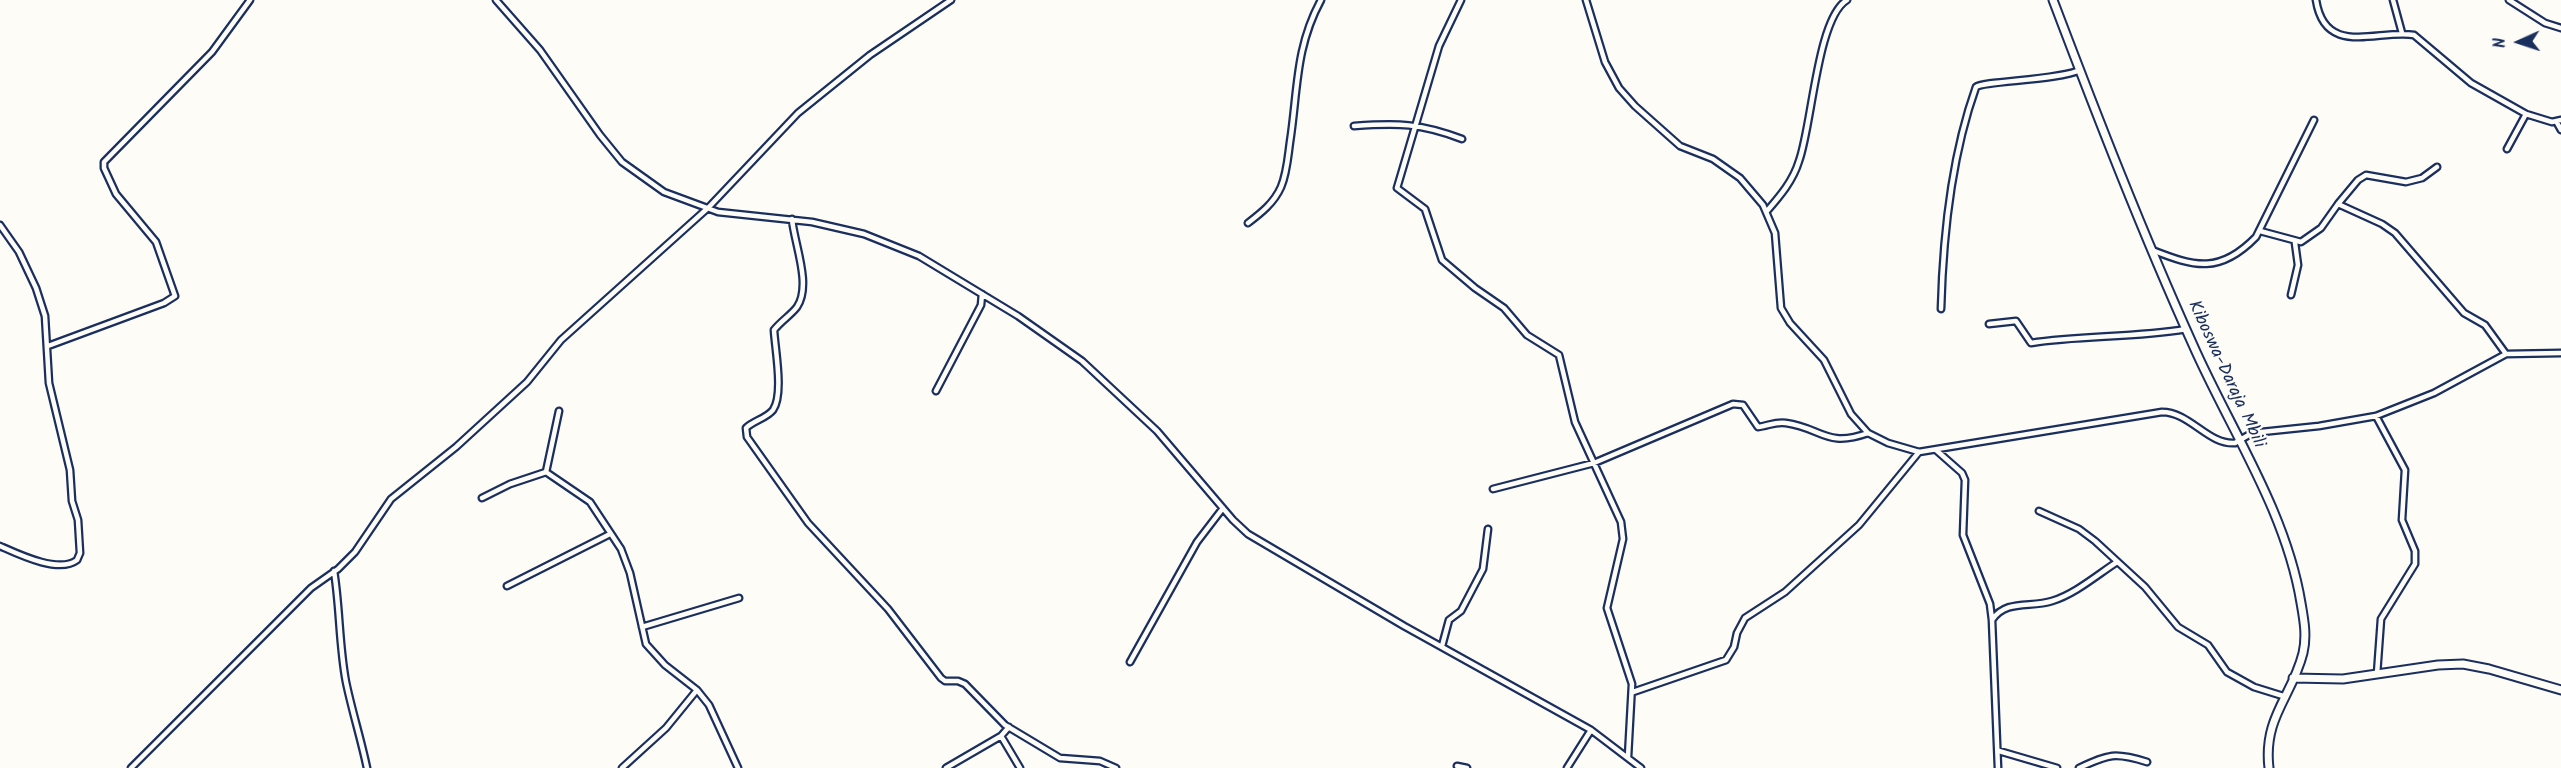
<!DOCTYPE html>
<html>
<head>
<meta charset="utf-8">
<style>
  body { margin:0 }
  #map { position:relative; width:2561px; height:768px; overflow:hidden; background:#fdfcf7; font-family:Kalam,sans-serif }
  canvas { display:block }
  .north { position:absolute; left:2489px; top:12px; width:60px; height:60px; -webkit-text-stroke:4px #fdfcf7; paint-order:stroke; rotate:267deg; font-size:16px; font-weight:700; line-height:24px; text-align:center; color:#1b2f5e }
  .north::after { content:''; display:block; margin:auto; width:21px; height:27px; background:#1b2f5e; clip-path:polygon(50% 0,100% 100%,50% 72%,0 100%) }
</style>
</head>
<body>
<div id="map">
<canvas width="2561" height="768"></canvas>
<div class="north">N</div>
</div>
<script>
const ctx = document.querySelector('canvas').getContext('2d');
ctx.lineJoin = 'round';
function stroke(path, color, width, dash) {
  ctx.strokeStyle = color;
  ctx.lineWidth = width;
  ctx.lineCap = dash ? 'butt' : 'round';
  ctx.setLineDash(dash || []);
  ctx.stroke(path);
}
function write(font, color, halo, rows, align = 'center') {
  ctx.font = font + ' Kalam,sans-serif';
  ctx.lineWidth = 4.5;
  ctx.setLineDash([]);
  ctx.textBaseline = 'middle';
  ctx.strokeStyle = halo;
  ctx.fillStyle = color;
  for (const [text, x, y, turn = 0] of rows) {
    ctx.save();
    ctx.translate(x, y);
    ctx.rotate((+turn || 0) * Math.PI / 180);
    ctx.textAlign = isNaN(turn) ? turn : align;
    if (halo) ctx.strokeText(text, 0, 0);
    ctx.fillText(text, 0, 0);
    ctx.restore();
  }
}
const street = new Path2D(`
  M496,0l44,50 60,85 22,27 42,30 54,20 94,10 52,12 55,22 99,60 64,45 75,70 76,89 15,14 156,92 187,104 50,38
  M1461,0l-22,46 -42,142 28,21 17,51 33,28 29,20 23,27 32,20 16,67 46,100 2,17 -16,69 25,76 -4,73
  M1586,0l19,62 14,26 16,18 45,40 33,13 27,19 23,27 12,28 6,75 9,15 34,37 27,54 17,19 20,10 31,9 243,-40c28,0 46,33 73,31l17,-10 67,-7 57,-10 58,-23 72,-39 55,-1
  M2316,0c9,58 62,29 98,35l57,48 55,31 26,8 9,-2
  M2393,0l9,33
  M2509,0l36,23 16,5
  M2556,121l5,9
  M1354,126c44,-3 66,-3 108,13
  M2507,149l19,-35
  M2338,204l20,-24 8,-5 40,7 16,-4 15,-11
  M1767,211c13,-15 26,-30 32,-50 13,-35 18,-143 48,-161
  M792,219c2,24 20,66 5,88 -6,8 -16,14 -23,23 1,19 10,64 -1,80 -6,8 -20,11 -27,18l1,9 61,86 80,86 53,69 4,3h13l7,3 40,41 55,33 40,3 16,7
  M1248,223c13,-10 26,-20 33,-36 6,-14 7,-31 9,-45 8,-52 5,-94 31,-142
  M0,225l19,27 17,36 9,28 4,67 21,87 2,31 6,19 2,33 -3,7c-18,14 -59,-6 -77,-14
  M2260,231l41,11 20,-14 17,-24 44,20 13,9 69,80 21,12 21,29
  M2152,250c43,17 68,24 104,-13l58,-117
  M2291,295l7,-30 -3,-22
  M1941,309c2,-74 10,-152 35,-222 6,-6 84,-7 104,-17
  M1989,324l27,-3 15,22c51,-8 103,-5 155,-14
  M48,346l116,-43 11,-7 -19,-54 -40,-48 -12,-26v-6l108,-110 38,-52
  M936,391l45,-86 1,-11
  M2376,416l29,54 -3,50 13,31v13l-34,55 -4,55
  M1936,450l26,23 3,7 -2,55 27,69 2,16 6,148
  M546,472l13,-61
  M1493,489l101,-26 139,-59 10,1 15,22c10,-1 18,-6 28,-4 36,5 40,25 82,10
  M482,498l28,-14 36,-12 44,30 31,47 9,24 16,71 19,21 32,25 12,15 29,63
  M2039,511l40,18 16,12 50,46 33,40 30,18 19,27 27,15 29,9
  M334,571c6,37 5,74 12,111 6,29 15,57 21,86
  M507,586l103,-52
  M1992,620c14,-21 38,-12 60,-19 23,-7 45,-26 65,-39
  M642,627l97,-29
  M1442,646l7,-26 12,-9 22,-42 5,-40
  M1130,662l67,-120 26,-34
  M1633,692l93,-32 8,-13 3,-14 8,-15 40,-26 74,-67 60,-73
  M1001,736l19,32
  M1999,751l58,17
  M1457,766l10,2
  M131,768l180,-180 27,-19 17,-17 36,-53 65,-52 71,-65 34,-42 148,-133 89,-94 72,-58 81,-55
  M622,768l44,-40 31,-38
  M946,768l55,-32 8,-9
  M1567,768l24,-38
  M2079,768c30,-14 36,-16 68,-6`);
const secondary = new Path2D(`
  M2053,0c44,116 89,232 140,345 37,84 93,166 108,258 3,17 6,33 2,50 -11,44 -40,64 -34,115
  M2293,678l50,1 95,-14 25,-1 26,5 72,21`);
stroke(street, '#1b2f5e', 9);
stroke(secondary, '#1b2f5e', 11);
stroke(street, '#fdfcf7', 4.5);
stroke(secondary, '#fdfcf7', 7);
write('18px', '#1b2f5e', '#fdfcf7', [
  ["Kiboswa-Daraja Mbili",2225,375,65]
]);
</script>
</body>
</html>
